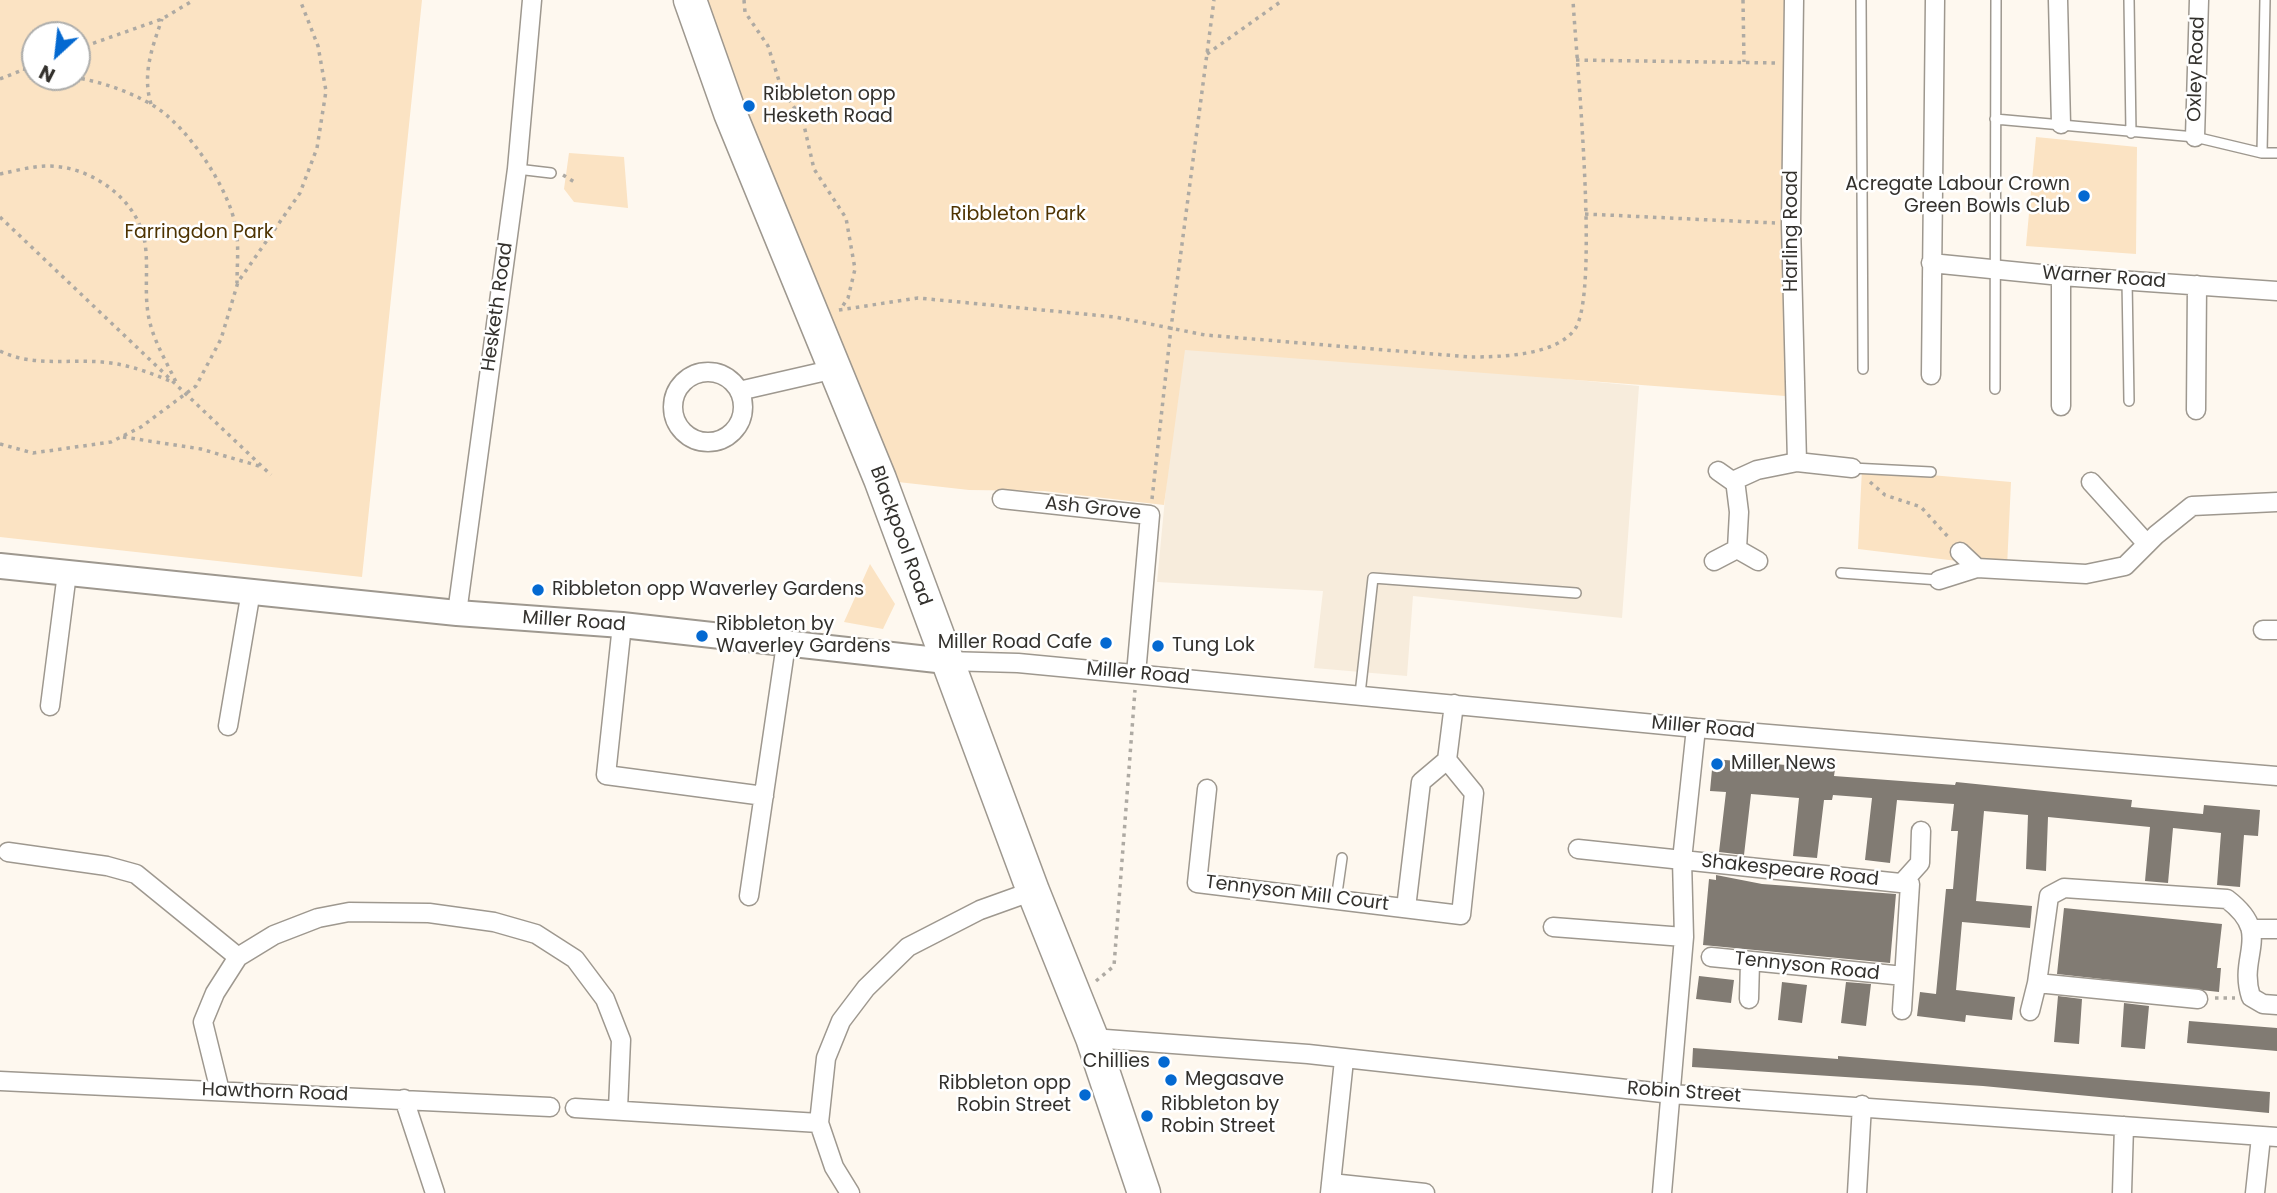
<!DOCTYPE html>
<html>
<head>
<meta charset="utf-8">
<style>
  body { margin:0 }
  #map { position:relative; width:2277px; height:1193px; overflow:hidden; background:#fef8ef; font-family:Poppins,sans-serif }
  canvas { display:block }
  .north { position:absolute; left:21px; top:21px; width:70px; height:70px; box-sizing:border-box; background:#fff; border:2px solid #adadab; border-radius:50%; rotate:207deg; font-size:19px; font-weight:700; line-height:28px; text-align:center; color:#33312d }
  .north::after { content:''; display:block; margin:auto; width:24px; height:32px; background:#0469d1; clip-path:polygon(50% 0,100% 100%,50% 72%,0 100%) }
</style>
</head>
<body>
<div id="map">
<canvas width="2277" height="1193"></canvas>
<div class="north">N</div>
</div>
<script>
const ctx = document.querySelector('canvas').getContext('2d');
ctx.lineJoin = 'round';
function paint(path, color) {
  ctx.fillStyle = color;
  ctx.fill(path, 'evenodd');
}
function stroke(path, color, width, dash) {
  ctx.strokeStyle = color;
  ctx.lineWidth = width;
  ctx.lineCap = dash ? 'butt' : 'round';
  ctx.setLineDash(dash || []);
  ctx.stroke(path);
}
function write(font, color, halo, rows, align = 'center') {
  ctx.font = font + ' Poppins,sans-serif';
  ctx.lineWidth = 5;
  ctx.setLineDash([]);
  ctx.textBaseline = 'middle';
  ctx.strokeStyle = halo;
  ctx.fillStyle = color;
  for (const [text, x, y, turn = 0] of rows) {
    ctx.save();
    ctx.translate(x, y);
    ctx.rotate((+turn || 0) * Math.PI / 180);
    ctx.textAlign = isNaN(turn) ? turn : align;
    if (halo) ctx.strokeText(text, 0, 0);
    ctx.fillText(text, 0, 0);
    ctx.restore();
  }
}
paint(new Path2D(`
  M1180,342l459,44 -17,232 -209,-22 -6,80 -93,-8 9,-77 -166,-9z`), '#f7ecdc');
paint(new Path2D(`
  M0,0h422l-60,577 -362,-40zM35,35h42v42h-42z
  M701,0h1086l-2,396 -600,-46 -21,155 -120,-14 -75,-1 -71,-8z
  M2036,137l101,10 -1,107 -110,-8z
  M569,153l55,4 4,51 -54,-6 -10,-13z
  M1862,469l149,13 -4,85 -149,-18z
  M870,564l25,40 -12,25 -39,-7z`), '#fbe3c3');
paint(new Path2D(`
  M1713,759l122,10 -1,7 121,9 1,-3 176,18 -1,7 72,7 1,-9 56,5 -2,26 -14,-1 -4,52 -23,-2 4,-52 -48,-5 -5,55 -23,-2 5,-54 -102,-10 -2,54 -20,-2 2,-54 -44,-4 -8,90 56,5 -2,22 -68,-6 -6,68 59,7 -3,23 -46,-5 -1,7 -48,-6 3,-24 16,2 10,-105h7l5,-58h-7l3,-27 -57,-4 -7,63 -25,-3 7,-62 -39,-3 -1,5h-8l-7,58 -24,-2 6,-58 -48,-4 -7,61 -25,-3 7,-60 -16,-1z
  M1716,875l46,9 134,10 -6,69 -187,-18 6,-66 7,1z
  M2064,908l158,16 -5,44h4l-2,24 -162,-18z
  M1699,976l35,4 -3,23 -35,-4z
  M1782,982l25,3 -5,38 -24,-3z
  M1846,982l25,2 -5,42 -25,-3z
  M2058,996l24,3 -3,45 -25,-2z
  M2124,1003l25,3 -4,43 -24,-2z
  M2189,1021l88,7v23l-90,-8z
  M1693,1048l145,11v-3l432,36 -1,21 -286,-27 -291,-19z`), '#817b73');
const lane = new Path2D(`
  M1861,0l2,369
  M2129,0l2,133
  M2265,0l-3,153h15
  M1995,119l200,18 67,16
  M517,169l34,4
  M2127,280l2,121
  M1995,389l1,-389
  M1852,468l79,4
  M1841,573l98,7
  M1360,694l13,-116 203,15
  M1336,900l6,-42`);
const street = new Path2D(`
  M1794,0l-3,224 6,238 55,6
  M2058,0l3,124
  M2195,137l4,-137
  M1931,263l130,13 216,15
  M673 407a35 35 0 1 1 70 0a35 35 0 1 1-70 0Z
  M1931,375l4,-375
  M739,391l96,-22
  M2061,406v-130
  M2196,410l1,-125
  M1718,471l17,12
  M2091,482l56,62
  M1002,499l148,16 -14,159
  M1737,549l2,-37 -4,-32 22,-10 40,-8
  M1960,552l17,16 109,6 39,-8 31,-31 36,-29 85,-4
  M1714,561l23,-12 21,12
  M1939,580l38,-12
  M457,613l60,-444 15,-169
  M622,625l-16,150 158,21
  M2263,630h14
  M946,661l72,2 678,65 581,48
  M50,706l17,-133
  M228,726l23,-135
  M1207,789l-10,94 264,32 13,-122 -27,-33
  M1578,849l332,35 -8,126
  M8,852l99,14 29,8 102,83
  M1902,883l18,-20 1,-32
  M749,896l37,-252
  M1406,908l15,-126 26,-22 7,-56
  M1553,927l131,10
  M2253,929h24
  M1711,957l193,19
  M2037,983l161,16
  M1749,999l1,-37
  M2030,1011l7,-28 12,-87 15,-8 163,11c47,36 10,55 24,98l12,7 14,1
  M1092,1038l216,16 364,40 605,43
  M0,1081l550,26
  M220,1091l-17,-69 12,-29 23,-36 36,-22 44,-17 31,-6 80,1 65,9 42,12 39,25 30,40 16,41 -3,69
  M404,1099l31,94
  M575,1108l244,15
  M1331,1183l94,10
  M850,1193l-16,-26 -15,-44 7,-65 15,-37 25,-33 42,-41 72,-37 53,-19
  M1330,1193l14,-133
  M1662,1193l22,-256 -2,-77 14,-132
  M1857,1193l5,-88
  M2122,1193l2,-67
  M2255,1193l6,-56`);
const secondary = new Path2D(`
  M0,566l457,47 165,12 324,36`);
const highway = new Path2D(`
  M690,0l40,113 150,366 153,412 59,147 52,155`);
stroke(lane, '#9e988f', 12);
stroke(street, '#9e988f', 21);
stroke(secondary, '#9e988f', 28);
stroke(highway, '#9e988f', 35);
stroke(new Path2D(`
  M744,0l1,12 23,34 13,41 22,34 11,48 32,49 9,51 -7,29 -8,12
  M1743,0l1,62
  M77,49l85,-30 32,-19
  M1207,54l76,-54
  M1576,60l201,3
  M23,69l12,2
  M73,77c29,5 56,14 81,29 34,21 76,83 82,123 3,17 1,36 1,54
  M0,79l35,-14
  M151,104c-9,-30 1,-56 11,-85
  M0,174c15,-3 32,-8 48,-8 43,0 90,33 97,77 4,27 -2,53 5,80 5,20 17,40 26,59
  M563,175l13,8
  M1585,214l190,9
  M0,217l271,258
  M839,310l79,-12 197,19 90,18 265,22c29,0 86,-1 105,-28 25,-36 1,-273 -2,-329
  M0,351c33,16 67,8 102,11 26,2 49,11 73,21
  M123,437l78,12 58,17
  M0,444l33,9 78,-11 30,-15 55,-41 25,-47 17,-57 62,-89 17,-45 9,-57 -8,-45 -18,-46
  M1870,482l15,13 36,12 29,32
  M1152,499l19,-171 43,-328
  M1096,981l18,-15 21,-276
  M2215,998h20`), '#aeaaa3', 3.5, [3.5, 5]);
stroke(lane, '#fff', 9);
stroke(street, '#fff', 18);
stroke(secondary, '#fff', 24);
stroke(highway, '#fff', 32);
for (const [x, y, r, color] of [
  [749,106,7,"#0469d1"],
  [2084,196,7,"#0469d1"],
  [538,590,7,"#0469d1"],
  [702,636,7,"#0469d1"],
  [1106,643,7,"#0469d1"],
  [1158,646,7,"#0469d1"],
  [1717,764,7,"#0469d1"],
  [1164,1062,7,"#0469d1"],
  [1171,1080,7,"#0469d1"],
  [1085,1095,7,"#0469d1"],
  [1147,1116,7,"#0469d1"]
]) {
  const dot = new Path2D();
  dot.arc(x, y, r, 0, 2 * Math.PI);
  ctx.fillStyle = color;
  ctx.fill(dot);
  stroke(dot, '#fff', 2.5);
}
write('19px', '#33312d', '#fff', [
  ["Oxley Road",2197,69,-88],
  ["Harling Road",1792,231,-90],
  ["Warner Road",2104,278,4],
  ["Hesketh Road",498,307,-82],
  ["Ash Grove",1093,509,6],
  ["Blackpool Road",900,536,70],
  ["Miller Road",574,622,4],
  ["Miller Road",1138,674,5],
  ["Miller Road",1703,728,5],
  ["Shakespeare Road",1790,871,6],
  ["Tennyson Mill Court",1297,894,7],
  ["Tennyson Road",1807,967,6],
  ["Hawthorn Road",275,1093,2],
  ["Robin Street",1684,1093,4]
]);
write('19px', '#33312d', '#fff', [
  ["Ribbleton opp",763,95],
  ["Hesketh Road",763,117],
  ["Acregate Labour Crown",2070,185,"right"],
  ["Green Bowls Club",2070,207,"right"],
  ["Ribbleton opp Waverley Gardens",552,590],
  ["Ribbleton by",716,625],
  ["Waverley Gardens",716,647],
  ["Miller Road Cafe",1092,643,"right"],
  ["Tung Lok",1172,646],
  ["Miller News",1731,764],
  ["Chillies",1150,1062,"right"],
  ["Megasave",1185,1080],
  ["Ribbleton opp",1071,1084,"right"],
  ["Robin Street",1071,1106,"right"],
  ["Ribbleton by",1161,1105],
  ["Robin Street",1161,1127]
], 'left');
write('19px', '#4e3301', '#fff', [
  ["Ribbleton Park",1018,215],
  ["Farringdon Park",199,233]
]);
</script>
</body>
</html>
